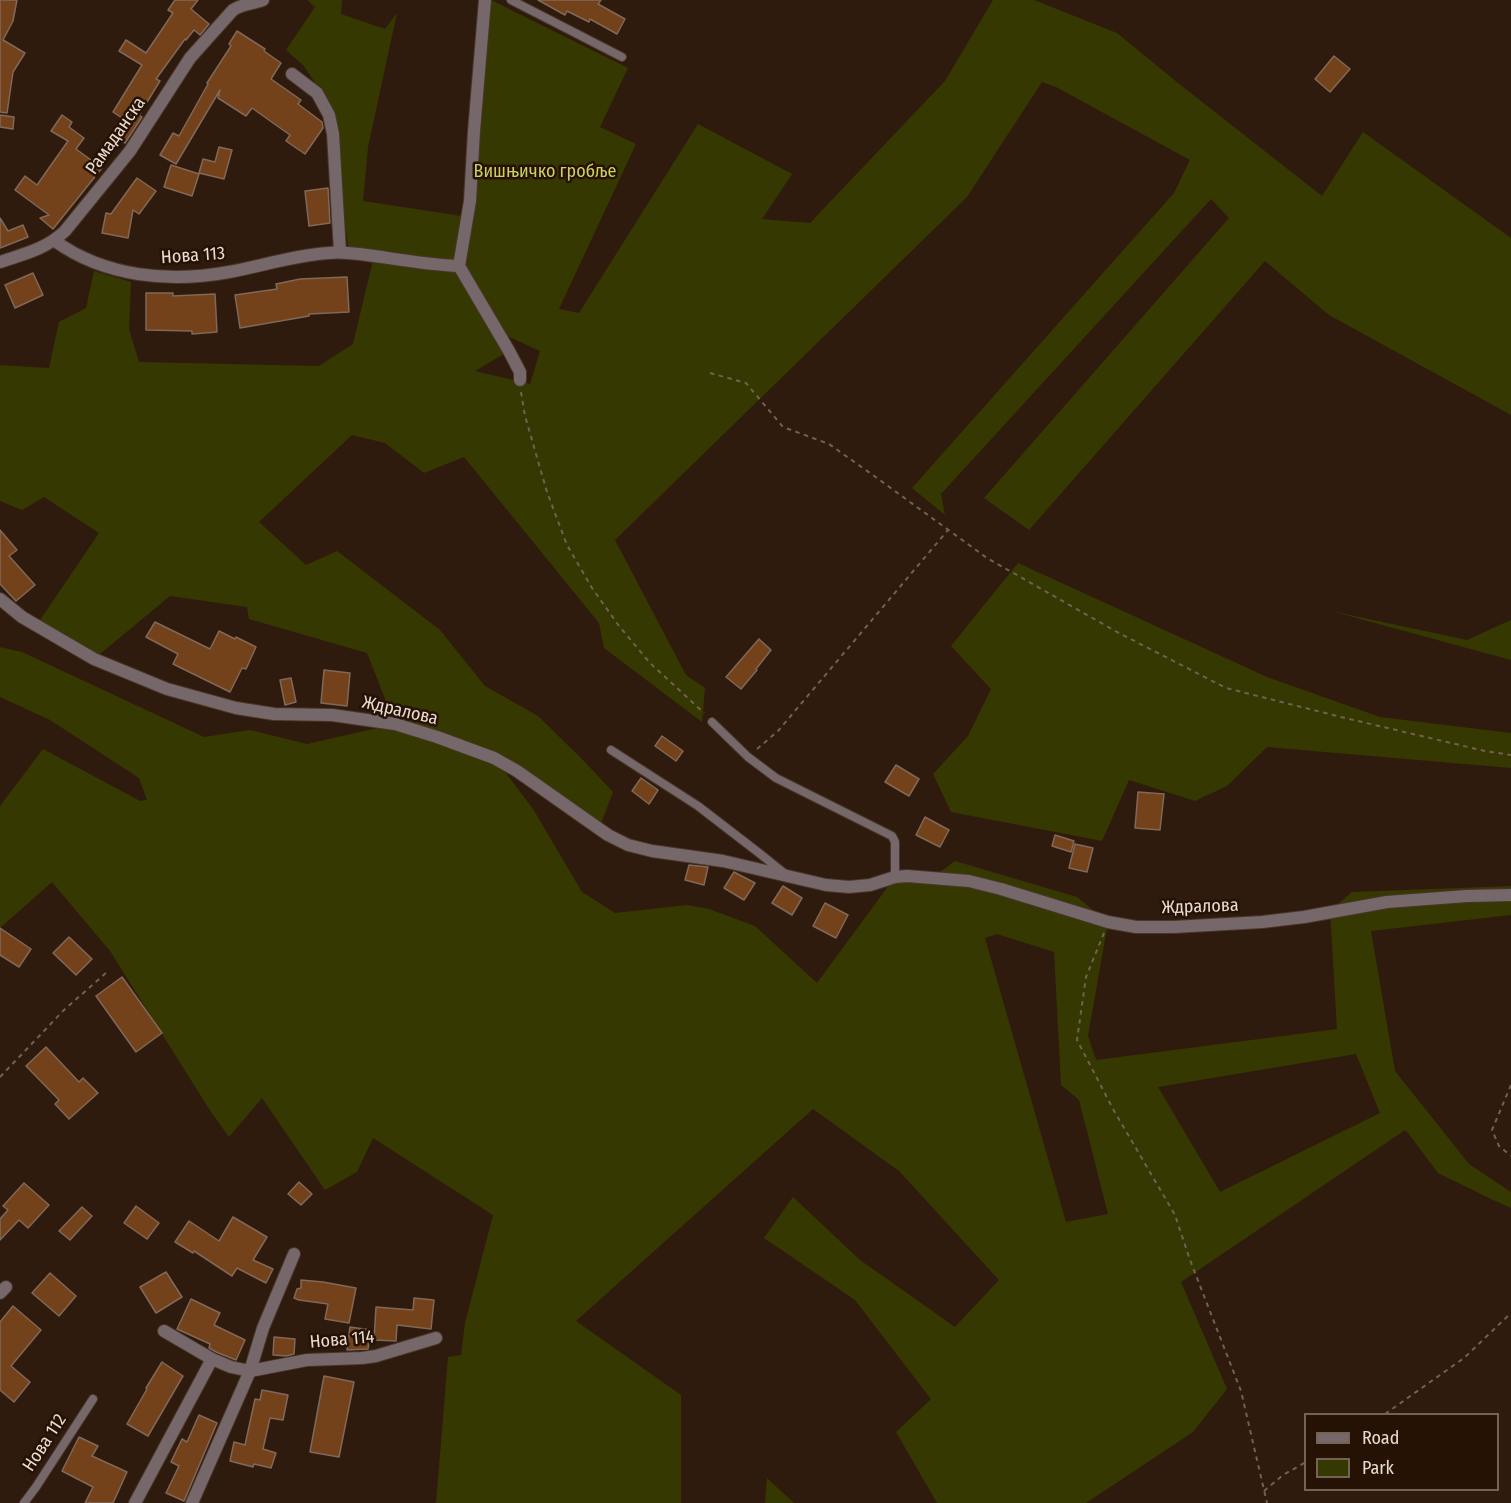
<!DOCTYPE html>
<html>
<head>
<meta charset="utf-8">
<style>
  body { margin:0 }
  #map { position:relative; width:1511px; height:1503px; overflow:hidden; background:#2f1b0d; font-family:"Fira Sans Condensed",sans-serif }
  canvas { display:block }
  .legend { position:absolute; left:1304px; top:1413px; width:195px; height:78px; box-sizing:border-box; background:#251204; border:2px solid #736256; margin:0; padding:8px 10px; list-style:none; font-size:18px; color:#e9dbd2 }
  .legend li { display:flex; align-items:center; gap:12px; height:30px }
  .legend b { width:30px; border:2px solid #736256 }
</style>
</head>
<body>
<div id="map">
<canvas width="1511" height="1503"></canvas>
<ul class="legend">
<li><b style="height:8px;background:#76686a"></b>Road</li>
<li><b style="height:16px;background:#363802"></b>Park</li>
</ul>
</div>
<script>
const ctx = document.querySelector('canvas').getContext('2d');
ctx.lineJoin = 'round';
function paint(path, color) {
  ctx.fillStyle = color;
  ctx.fill(path, 'evenodd');
}
function stroke(path, color, width, dash) {
  ctx.strokeStyle = color;
  ctx.lineWidth = width;
  ctx.lineCap = dash ? 'butt' : 'round';
  ctx.setLineDash(dash || []);
  ctx.stroke(path);
}
function write(font, color, halo, rows, align = 'center') {
  ctx.font = font + ' "Fira Sans Condensed",sans-serif';
  ctx.lineWidth = 5;
  ctx.setLineDash([]);
  ctx.textBaseline = 'middle';
  ctx.strokeStyle = halo;
  ctx.fillStyle = color;
  for (const [text, x, y, turn = 0] of rows) {
    ctx.save();
    ctx.translate(x, y);
    ctx.rotate((+turn || 0) * Math.PI / 180);
    ctx.textAlign = isNaN(turn) ? turn : align;
    if (halo) ctx.strokeText(text, 0, 0);
    ctx.fillText(text, 0, 0);
    ctx.restore();
  }
}
paint(new Path2D(`
  M307,0h35l-1,14 44,15 12,-16 -29,134 -5,54 105,16 23,-217 137,68 -28,59 36,17 -77,165 20,4 119,-189 94,50 -30,45 48,4 135,-142 48,-81h41l83,33 61,50 144,113 41,-64 148,106v177l-182,-100 -64,-54 -236,269 -45,-32 245,-280 -18,-19 -270,295 4,21 -33,-27 262,-295 16,-33 -134,-73 -14,-5 -75,115 -352,343 71,135 19,13 -3,34 -98,-74 -5,-25 -135,-166 -40,16 -39,-30 -33,-8 -93,87 47,43 31,-14 103,79 45,56 53,30 42,41 33,35 -14,37 -103,-69 37,49 49,83 33,21 72,-8 22,4 46,17 62,57 78,-106h38l22,-16 122,36 31,25 -20,114 8,24 241,-31 -7,-118 22,-19 159,-6v29l-140,16 24,140 74,93 42,28v16l-20,-9 -53,-26 -30,-40 -3,-3 -224,152 46,107 -34,43 -107,71h-149l-41,-71 35,-33 -76,-99 -91,-62 29,-41 67,63 95,67 44,-47 -100,-109 -86,-62 -237,212 105,74v108h-245l12,-146 13,-2 4,-32 28,-108 -120,-77 -16,34 -32,18 -63,-92 -33,39 -18,-25 -101,-161 -58,-69 -52,46v-122l43,-57 97,52 7,-1 -8,-22 -89,-58 -50,-23v-50l22,5 182,85 46,-7 57,14 88,-20 -28,-71 -118,-34 -2,-12 -77,-11 -76,63 -58,-33 63,-93 -55,-36 -22,13 -22,-9v-136l49,3 10,-46 27,-14 8,-37 37,11 -2,47 10,33 180,4 34,-22 21,-88 -25,-3 -16,-119 -17,-50 -13,-19 -17,-15 29,-43zM505,335l35,16 -10,33 -55,-13 34,-20zM997,934l57,18 7,133 18,15 29,114 -42,8 -81,-284zM1356,1054l24,59 -160,79 -62,-105z
  M1018,563l249,114 113,40 131,16v35l-244,-21 -40,39 -32,15 -66,-21 -27,61 -151,-29 -18,-38 35,-38 23,-47 -40,-43z
  M1331,611l136,29 44,-20v40z
  M767,1478l27,25h-29z`), '#363802');
const building = new Path2D(`
  M0,0h17l-4,21 -10,19 22,13 -12,19 -6,41 -7,-1z
  M175,0h23l-7,9 18,15 -9,11 -6,-5 -8,10 -1,-1 -29,40 4,2 -21,34 3,2 -17,26 -14,-9 11,-16 -9,-6 29,-47 -23,-14 7,-11 20,13 27,-40 -5,-3z
  M538,0h63l-3,4 27,15 -8,15 -27,-15 -1,3 -22,-11 -2,4z
  M237,31l28,18 -1,2 17,12 -10,16 30,21 -3,4 24,18 1,6 -18,26 -19,-13 4,-6 -38,-27 -6,8 -28,-18 2,-8 -44,74 -16,-9 13,-22 6,3 29,-52 -1,-1 24,-37 -2,-2z
  M1334,56l16,13 -20,23 -15,-13z
  M0,115l14,2 -1,12 -13,-2z
  M62,115l10,7 -3,5 15,11 -8,11 26,19 -49,61 -13,-11 9,-3 -34,-25 10,-14 12,9 31,-44 -17,-10z
  M219,147l13,3 -8,29 -25,-6 4,-14 12,3z
  M171,165l28,9 -7,22 -28,-9z
  M137,178l19,13 -17,23 -6,-4 -5,28 -26,-5 4,-20 5,1z
  M328,188l2,35 -21,3 -4,-35z
  M0,218l8,13 15,-6 5,12 -28,11z
  M33,273l10,22 -28,13 -10,-23z
  M347,277l2,35 -40,2v2l-69,12 -5,-33 42,-6 -1,-5 24,-5z
  M146,293h27v3l42,-2 2,38 -25,2v-3l-46,-1z
  M0,530l17,20 -8,6 26,29 -19,16 -16,-17z
  M155,622l55,27 9,-18 16,8 1,-2 20,10 -10,22 -4,-1 -12,24 -57,-28 5,-10 -32,-17z
  M759,639l12,11 -15,19 1,1 -16,19 -15,-12z
  M324,670l26,3 -3,33 -26,-3z
  M291,678l5,24 -11,3 -5,-25z
  M662,736l21,15 -7,10 -21,-15z
  M896,765l23,14 -10,17 -24,-14z
  M641,778l17,12 -9,14 -17,-13z
  M1138,792l26,2 -4,36 -25,-2z
  M925,817l24,13 -9,17 -24,-12z
  M1055,835l19,6 -3,11 -19,-6z
  M1075,844l18,4 -6,24 -18,-4z
  M689,865l19,2 -4,18 -19,-5z
  M734,872l21,11 -11,17 -20,-12z
  M783,886l19,12 -10,17 -20,-12z
  M825,903l23,12 -12,23 -23,-12z
  M0,928l31,21 -12,18 -19,-12z
  M69,937l23,22 -16,16 -23,-22z
  M122,977l40,56 -26,19 -40,-56z
  M46,1047l33,35 4,-4 15,15 -29,26 -14,-15 4,-4 -33,-34z
  M299,1182l13,12 -11,11 -13,-11z
  M24,1183l25,22 -21,23 -9,-8 -19,20v-21l8,-9 -5,-4z
  M136,1206l23,17 -12,16 -23,-16z
  M82,1207l10,9 -22,24 -11,-9z
  M233,1217l34,20 -14,23 20,9 -7,14 -29,-15 -5,8 -38,-25 -1,2 -18,-11 14,-21 30,20z
  M166,1272l16,25 -26,16 -16,-26z
  M50,1273l26,23 -17,20 -27,-23z
  M301,1280l22,2 33,6 -7,35 -24,-4 3,-15 -29,-4 -5,-2 3,-9 4,-1z
  M414,1298l20,2 -3,29 -34,-4 -1,16 -22,-1 2,-33 37,3z
  M191,1299l29,14 -6,12 31,15 -9,20 -20,-8 -7,-4 1,-4 -33,-15z
  M13,1306l28,24 -30,36 19,16 -16,20 -14,-12v-68z
  M350,1327l21,3 -3,19 -21,1z
  M274,1337l21,2 -1,15 -8,2 -13,-1z
  M162,1362l21,14 -35,60 -21,-12 20,-35 -1,-1z
  M324,1376l30,6 -15,75 -29,-5z
  M262,1390l26,5 -5,25 -13,-2 -7,31 13,4 -5,15 -17,-4 -1,3 -23,-6 4,-19 11,3 10,-46 5,1z
  M199,1415l18,8 -33,78 -18,-8 13,-27 -8,-4 11,-23 5,3z
  M79,1437l19,9 -6,10 35,16 -14,31h-28l8,-16 -31,-16z`);
paint(building, '#73421a');
stroke(building, '#816858', 1.5);
const lane = new Path2D(`
  M511,0l111,57
  M712,722l36,35 28,21 116,58 3,6v35
  M611,750l87,56 61,47 25,20
  M24,1503l12,-16 57,-88`);
const street = new Path2D(`
  M485,0l-11,131 -4,70 -11,65 50,85 11,21v8
  M292,74l25,19 12,22 4,19 7,118
  M55,241c50,36 115,42 174,31 33,-6 66,-17 99,-19 18,-2 36,2 54,4 26,4 51,8 77,9
  M0,262c24,-8 46,-13 65,-31l65,-80 60,-93 43,-48c9,-6 20,-6 30,-10
  M0,599l22,18 72,42 73,30 69,19 38,6 58,1 63,9 42,13 57,21 23,13 91,64 20,10 24,6 71,10 103,24 23,2 21,-2 25,-8 12,-1 62,5 32,8 107,33 28,5h38l88,-5 42,-5 83,-15 80,-6 44,-1
  M0,1293l6,-6
  M164,1331l48,28 19,8 19,4 57,-11 55,-2 14,-2 60,-18
  M135,1503l77,-144
  M192,1503l58,-132 13,-43 31,-74`);
stroke(lane, '#493629', 10);
stroke(street, '#493629', 14);
stroke(new Path2D(`
  M710,373l36,10 37,44 46,17 48,34 110,80 130,74 109,56 115,29 144,34 26,4
  M521,392l4,24 22,76 20,53 25,43 27,38 31,37 54,50
  M757,749l21,-18 170,-201
  M1104,933l-18,44 -9,63 36,69 62,106 15,45 51,131 26,112
  M0,1077l64,-67 43,-38
  M1511,1085l-19,45 7,16 12,10
  M1385,1414l79,-56 47,-45
  M1264,1491l19,-16 23,-13`), '#726054', 2, [4.5, 4.5]);
stroke(lane, '#76686a', 8);
stroke(street, '#76686a', 12);
write('18px', '#e9dbd2', '#251204', [
  ["Рамаданска",116,136,-55],
  ["Нова 113",193,256,-4],
  ["Ждралова",400,711,13],
  ["Ждралова",1200,907,-2],
  ["Нова 114",342,1340,-5],
  ["Нова 112",45,1443,-57]
]);
write('18px', '#cad15f', '#251204', [
  ["Вишњичко гробље",545,172]
]);
</script>
</body>
</html>
